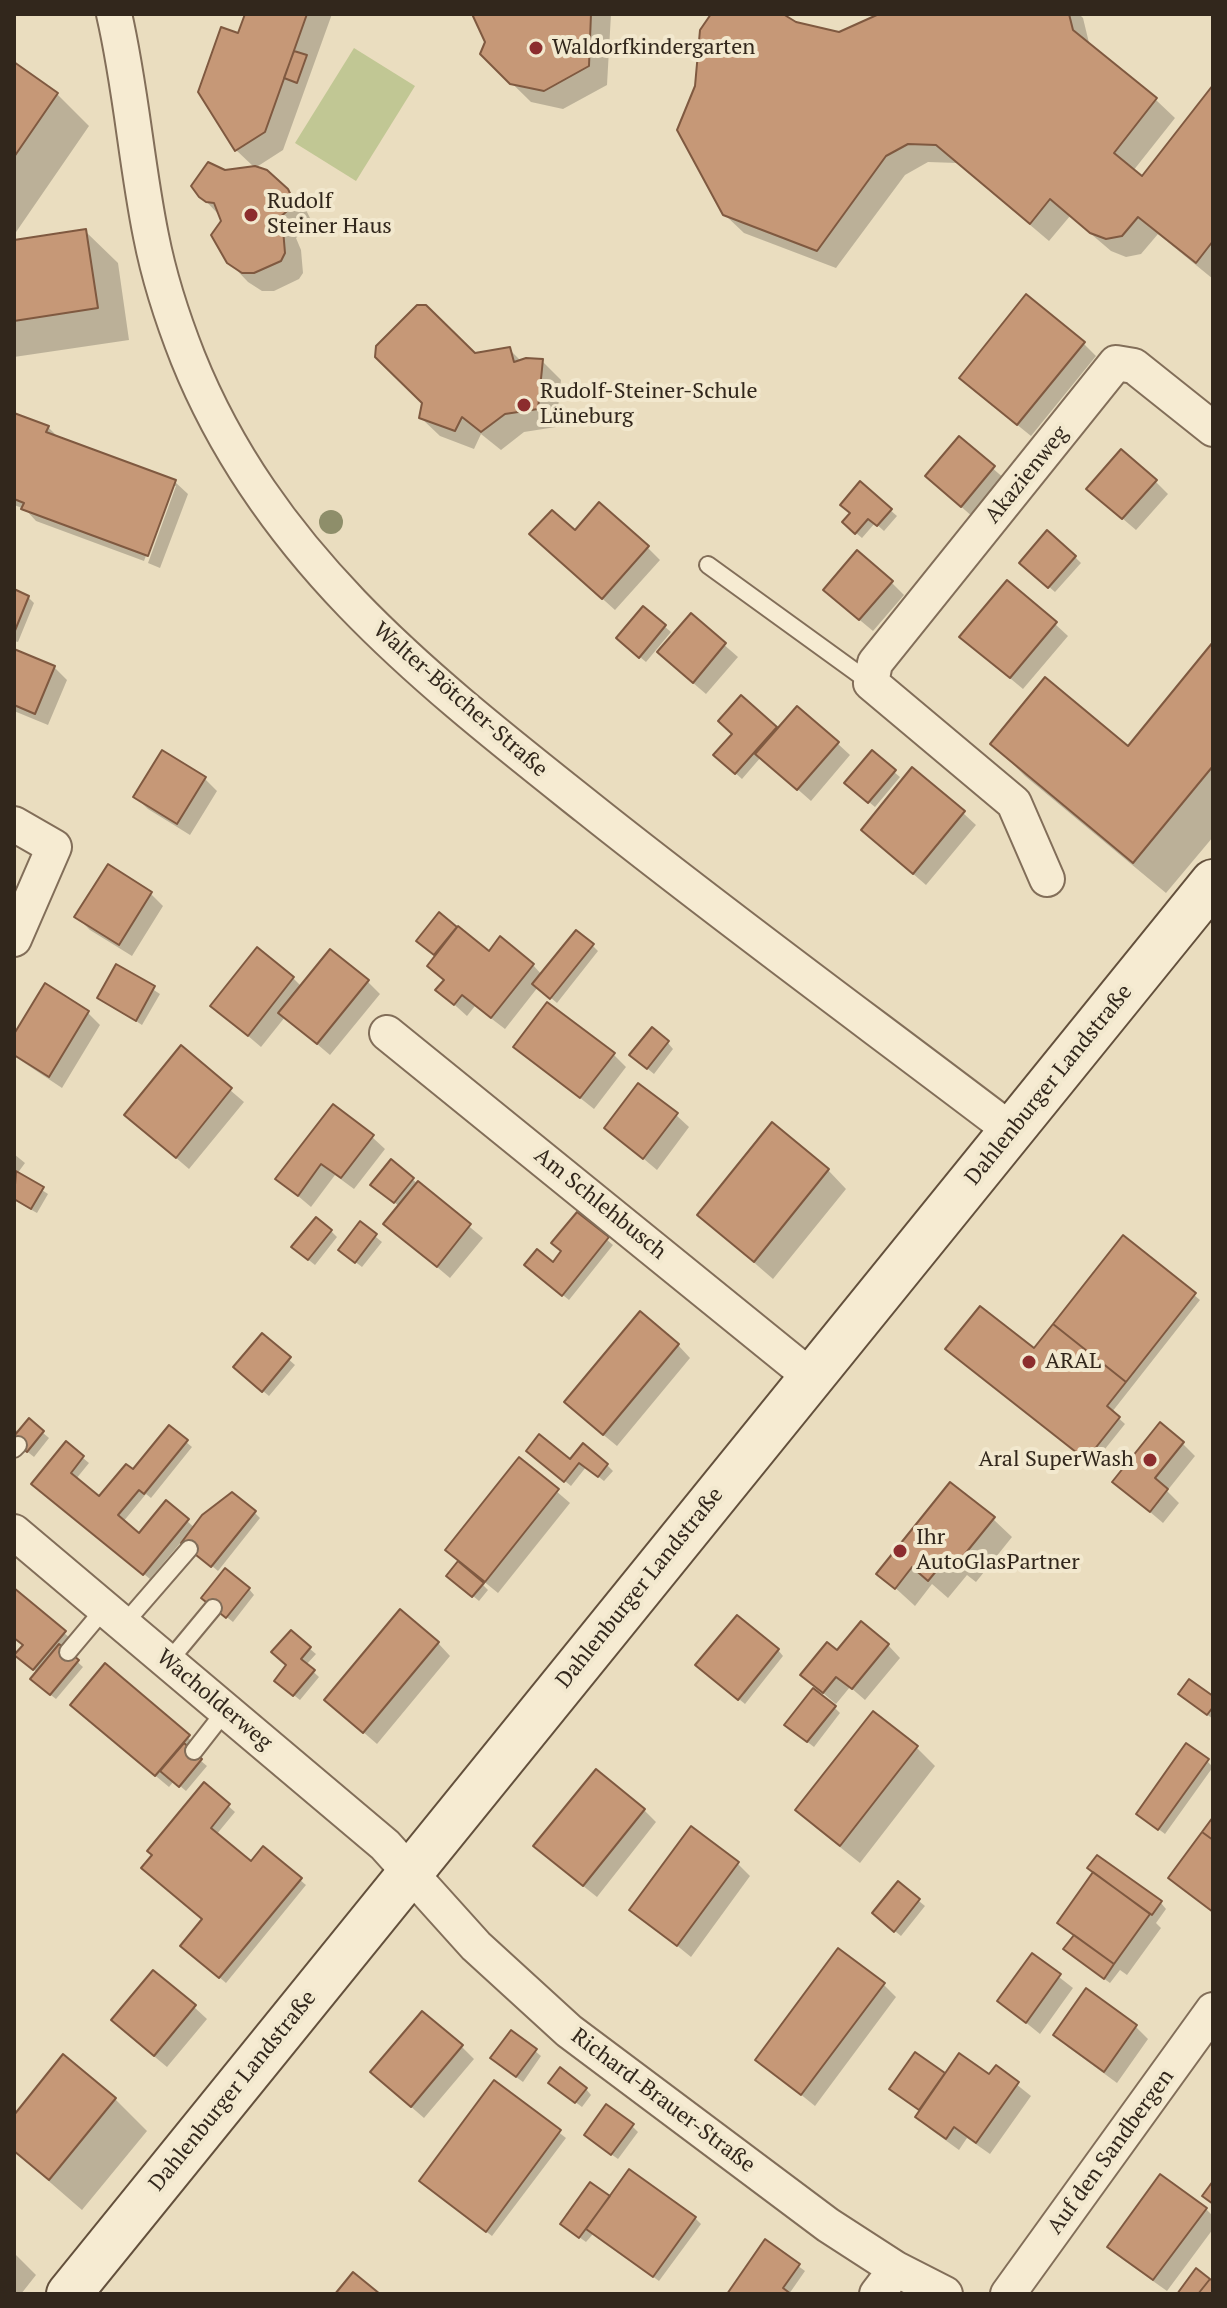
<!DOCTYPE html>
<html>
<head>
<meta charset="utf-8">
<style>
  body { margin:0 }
  #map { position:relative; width:1227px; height:2308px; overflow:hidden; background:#eaddbf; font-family:"PT Serif",serif }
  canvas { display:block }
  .frame { position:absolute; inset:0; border:16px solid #32271c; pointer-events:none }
</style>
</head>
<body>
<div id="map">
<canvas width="1227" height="2308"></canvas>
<div class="frame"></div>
</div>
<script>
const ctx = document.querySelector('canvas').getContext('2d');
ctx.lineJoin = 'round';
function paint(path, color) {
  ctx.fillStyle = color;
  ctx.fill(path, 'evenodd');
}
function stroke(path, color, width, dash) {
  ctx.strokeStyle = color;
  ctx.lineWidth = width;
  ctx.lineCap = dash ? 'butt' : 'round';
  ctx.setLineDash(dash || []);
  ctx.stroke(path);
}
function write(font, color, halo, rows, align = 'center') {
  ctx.font = font + ' "PT Serif",serif';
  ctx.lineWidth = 8;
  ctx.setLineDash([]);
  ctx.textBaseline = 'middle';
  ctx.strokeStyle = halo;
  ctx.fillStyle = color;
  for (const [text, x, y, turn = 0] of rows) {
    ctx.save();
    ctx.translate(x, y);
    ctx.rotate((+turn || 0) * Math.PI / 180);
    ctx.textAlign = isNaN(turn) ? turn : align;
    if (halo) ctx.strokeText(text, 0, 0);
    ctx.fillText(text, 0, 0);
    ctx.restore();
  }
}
paint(new Path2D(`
  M354,48l61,38 -59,95 -61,-38z`), '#c1c794');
paint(new Path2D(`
  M247,14h85l-49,136 -28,18 -19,-18 3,-114z
  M474,14h137l-4,71 -44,24 -32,-7 -49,-48 5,-12z
  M713,14h66l16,10 44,10 45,-20h195l4,4 7,29 66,53 19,18 -42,53 9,8 71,-91v191l-55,-45 -17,20 -15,3 -15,-6 -41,-35 -21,25 -92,-78 -29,-1 -23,13 -69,93 -92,-35 -20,-19 -27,-128z
  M14,65l43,29 32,32 -75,109z
  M245,167l21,5 40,38 7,14 -17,14 5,12 2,23 -4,6 -25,12h-12l-14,-9 -19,-20 -8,-45 -20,-21 24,-24z
  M85,231l33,32 11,77 -115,17v-115z
  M1083,343l13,13 -65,80 -57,-46z
  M509,349l13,13 20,-1 19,19 -5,47 -32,5 -23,18 -20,-16 -7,15 -34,-13 -19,-18 3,-15 50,-48z
  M14,415l34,12 11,11 116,44 13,12 -28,74 -12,-5 28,-77h-4l-28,75 -108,-40 -11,-12 -11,-4z
  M959,439l47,41 -32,38 -34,-30z
  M1155,481l13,13 -32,36 -34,-29z
  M860,484l37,32 -13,15 -9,-8 -13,15 -12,-10z
  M575,533l72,14 13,13 -45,50 -70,-63z
  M1075,557l6,6 -26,29 -28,-24z
  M891,582l13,13 -31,36 -35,-29z
  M14,592l14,5 6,6 -16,39 -4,-1z
  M643,608l28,24 -25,30 -22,-18z
  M691,616l47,41 -32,37 -34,-29z
  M1055,624l13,12 -45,53 -48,-40z
  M1213,645v192l-47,56 -141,-117 -32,-32 135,5z
  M14,651l40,16 13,13 -19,45 -34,-14z
  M741,698l37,33 59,12 13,12 -39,46 -50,-44 -19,22 -20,-18 13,-27z
  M894,772l6,5 -25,30 -22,-18z
  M205,779l12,12 -27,44 -42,-26 -13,-12z
  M963,813l13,12 -50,60 -50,-43z
  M151,894l12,12 -31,50 -42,-26 -13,-13z
  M439,915l50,39 44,11 9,10 51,-29 5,5 -41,52 -19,-16 -33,42 -30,-23 -8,10 -29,-26 7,-9 -8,-25 -12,-10z
  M117,966l43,28 -18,31 -43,-28z
  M293,978l9,9 65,-6 13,13 -50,61 -45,-38 -24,30 -48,-41z
  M547,1005l67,50 12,12 -32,42 -78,-62z
  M88,1013l12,12 -38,63 -48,-32v-18z
  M668,1043l5,6 -19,25 -16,-13z
  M181,1048l63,54 -55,67 -63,-54z
  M676,1115l13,12 -32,43 -50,-42z
  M372,1137l13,12 -31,40 -19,-14 -24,32 -33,-28z
  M14,1154l11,9 -8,11 31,20 -11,19 -23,-13z
  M828,1170l18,19 -73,90 -74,-64z
  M412,1179l71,59 -33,40 -64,-54 14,-17 -21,-17z
  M577,1214l36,31 -44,55 -36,-29 21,-6 10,-13z
  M360,1224l22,18 -20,25 -16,-12z
  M331,1231l6,6 -22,28 -15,-12z
  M1194,1295l6,5 -88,112 13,12 -32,40 -139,-109 81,-4z
  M262,1336l33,29 -26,31 -28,-23z
  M678,1345l12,13 -73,88 -38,-31z
  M29,1421l20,17 -15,19 -10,-8 -10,11v-32l5,5z
  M186,1442l6,5 -41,51 -5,-4 -23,28 16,14 27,-33 29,25 60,-15 5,5 -42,53 -36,-30 -32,38 -110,-90 26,-45 23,19 -13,16 24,20 34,-27z
  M1182,1443l13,13 -28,35 12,12 -16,20 -48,-41z
  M534,1456l73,9 6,6 -9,10 -18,-14 -15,19z
  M520,1460l50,43 -72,90 -16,-13 -2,2 8,8 -9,11 -30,-25 11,-14z
  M993,1519l19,18 -36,45 -9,-7 -19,23 -16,-14 -17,22 -36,-33z
  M249,1589l5,6 -21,27 -23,-18z
  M14,1591l56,47 -8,10 21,19 -27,32 -18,-14v-12l-15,-12 2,-15 -11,-10z
  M291,1633l25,21 -10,11 13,12 -19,23 -18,-14 7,-21z
  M438,1643l12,13 -73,88 -37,-32z
  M888,1645l12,13 -35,42 -15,-13 -14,17 -20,-17 22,-34z
  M778,1650l5,6 -38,48 -41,-33z
  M105,1666l96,83 -6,7 12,10 -21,25 -12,-10 -5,6 -84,-70z
  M1186,1699h27v20z
  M834,1707l6,6 -26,34 -21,-16z
  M873,1713l44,35 18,18 -75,97 -44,-35 -19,-18z
  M1207,1761l6,6 -48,67 -20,-15z
  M205,1785l30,27 -19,23 35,29 12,-15 43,36 -80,98 -37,-32 15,-31z
  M644,1810l12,12 -59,75 -49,-39z
  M738,1864l12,12 -59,81 -59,-48z
  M1094,1873l67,30 5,6 -10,14 5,5 -34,47 -7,-5 -10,13 -39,-28 3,-18 -14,-15z
  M898,1884l27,22 -24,30 -21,-17z
  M1032,1956l41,32 -33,46 -41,-33z
  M884,1985l12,12 -81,109 -57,-46z
  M1087,1991l49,36 12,12 -31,44 -49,-36 -12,-12z
  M194,2007l13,12 -40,48 -41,-34z
  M461,2046l13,13 -50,59 -38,-33z
  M535,2051l6,5 -18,26 -25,-18z
  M916,2055l30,21 43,1 7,-9 35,28 -41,58 -23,-16 -8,12 -29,-21 -13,-13 4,-5 -23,-16z
  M64,2057l51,42 32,32 -65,79 -68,-59v-33z
  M495,2083l71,55 -74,98 -65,-49z
  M556,2088l30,1 5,6 -9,12z
  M632,2126l6,6 -20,27 -26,-18z
  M610,2199l85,19 6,6 -42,57 -66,-47 -7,8 -18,-13z
  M1206,2209l7,7v13l-46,62 -45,-32 -12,-13z
  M766,2242l39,29 -16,23h-60z
  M14,2253l22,22 -15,19h-7z`), '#0003');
const building = new Path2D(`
  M245,14h62l-42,118 -30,19 -37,-59 23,-65 17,6z
  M472,14h119l-2,52 -45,25 -34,-7 -30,-30 5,-12z
  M711,14h72l13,8 43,10 40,-18h190l4,16 84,68 -43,55 28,23 71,-91v156l-17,22 -58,-46 -16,19 -16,3 -16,-6 -40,-34 -20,25 -94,-79 -28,-1 -22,12 -69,95 -94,-36 -46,-85 18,-44 5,-56z
  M294,51l13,4 -10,28 -13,-5z
  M14,62l44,31 -44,64z
  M208,162l17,8 30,-4 12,4 21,19 7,15 -17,15 5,10 2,24 -4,8 -27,12h-12l-15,-10 -16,-28 10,-14 -7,-18 -8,-1 -7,-5 -8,-11z
  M86,229l12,79 -84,13v-81z
  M1026,294l59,48 -68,83 -58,-47z
  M417,305h9l49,48 35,-6 4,15 12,-4 17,1 -5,50 -33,5 -24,18 -19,-15 -7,14 -36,-13 3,-15 -47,-46 1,-11z
  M14,413l35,13 -3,6 130,48 -28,76 -127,-47 3,-6 -10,-4z
  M959,436l36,30 -34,41 -36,-31z
  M1121,449l36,31 -35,39 -36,-30z
  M860,481l32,28 -15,17 -9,-7 -13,15 -13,-12 8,-9 -10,-8z
  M599,502l50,44 -47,53 -73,-65 23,-24 23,20z
  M1047,530l29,26 -28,32 -29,-25z
  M857,550l36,31 -34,39 -36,-30z
  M1007,580l50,42 -47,56 -51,-41z
  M14,589l15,7 -15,37z
  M643,606l23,19 -27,33 -23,-20z
  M691,613l35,30 -33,40 -36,-31z
  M1213,642v124l-80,97 -143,-119 55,-67 83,69z
  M14,649l41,17 -20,48 -21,-9z
  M741,695l36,32 -42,47 -22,-19 19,-21 -14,-13z
  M797,706l42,36 -42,48 -42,-36z
  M162,750l44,27 -29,47 -44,-27z
  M872,750l24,20 -28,33 -24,-20z
  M912,767l53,44 -52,63 -52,-44z
  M108,864l44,28 -33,53 -45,-28z
  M439,912l18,15 -23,28 -18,-14z
  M458,926l31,25 11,-15 34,28 -43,54 -29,-23 -8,10 -19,-15 9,-10 -17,-14z
  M576,930l18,14 -44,55 -18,-15z
  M257,947l37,30 -46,59 -38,-30z
  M330,949l39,31 -52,64 -39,-31z
  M116,964l39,22 -19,35 -39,-23z
  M45,983l44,28 -40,66 -35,-22v-21z
  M547,1002l68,51 -35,45 -67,-51z
  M652,1027l17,14 -22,28 -18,-14z
  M181,1045l51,43 -56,70 -52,-43z
  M638,1083l40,30 -35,46 -39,-31z
  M333,1104l41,31 -33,43 -20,-14 -23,32 -23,-17z
  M772,1122l57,47 -75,93 -57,-47z
  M391,1159l23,19 -20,25 -24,-18z
  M16,1171l28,16 -13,22 -17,-10z
  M418,1181l53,43 -34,43 -54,-43z
  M577,1212l32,25 -47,59 -38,-31 13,-16 16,13 8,-11 -10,-8z
  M316,1217l16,13 -24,30 -17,-13z
  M360,1221l17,13 -22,29 -17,-13z
  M1123,1235l73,58 -70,89 -73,-58z
  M980,1306l54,42 19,-24 73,58 -19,24 13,11 -34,43 -141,-111z
  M640,1311l39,33 -76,91 -39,-33z
  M262,1333l29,24 -29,35 -29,-25z
  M29,1418l15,13 -17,21 -13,-10v-6z
  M1160,1422l24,20 -29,36 13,11 -18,23 -38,-30z
  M169,1425l19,15 -44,54 -5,-4 -21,25 21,18 27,-33 23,19 -46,56 -112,-91 35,-43 18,15 -13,17 28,23 27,-32 7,5z
  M539,1434l31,25 13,-16 25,21 -10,13 -19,-14 -15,19 -38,-31z
  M519,1457l40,32 -74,93 -40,-32z
  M950,1482l45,35 -39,48 -9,-7 -19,23 -16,-14 -17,22 -19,-15z
  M232,1492l24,19 -45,56 -30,-24 21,-28z
  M458,1561l26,22 -12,14 -26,-21z
  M225,1568l25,20 -24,30 -25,-20z
  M14,1588l52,43 -33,39 -19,-15 9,-10 -9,-7z
  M400,1609l39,33 -76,91 -39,-33z
  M737,1615l42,34 -41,51 -43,-35z
  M861,1621l28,23 -37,45 -16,-12 -13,16 -23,-18 27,-33 10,8z
  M291,1630l20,17 -10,12 14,11 -22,26 -19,-15 12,-16 -15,-13z
  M59,1644l20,16 -29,35 -20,-16z
  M105,1663l85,72 -35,41 -85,-71z
  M1189,1679l24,17v11l-6,8 -29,-21z
  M813,1688l23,18 -29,36 -23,-17z
  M873,1711l45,35 -78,100 -45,-36z
  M184,1743l18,16 -23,28 -19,-16z
  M1186,1743l23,16 -51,71 -22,-16z
  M596,1769l49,40 -62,77 -50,-40z
  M204,1782l26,22 -19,24 40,33 12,-15 39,32 -83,100 -39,-32 22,-27 -61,-51 11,-13 -5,-4z
  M1213,1817v23l-11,-8z
  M691,1826l48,36 -62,84 -48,-36z
  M1202,1832l11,8v72l-45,-34z
  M1097,1855l65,46 -10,14 -65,-47z
  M1093,1872l57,42 -36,50 -57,-41z
  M898,1881l22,18 -26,33 -22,-19z
  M1074,1935l40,29 -10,15 -41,-30z
  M838,1948l47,35 -84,112 -46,-35z
  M1032,1953l29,21 -35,49 -29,-22z
  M153,1970l43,35 -42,51 -43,-36z
  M1086,1988l51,37 -33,47 -51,-37z
  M422,2011l41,34 -52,62 -41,-35z
  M511,2030l26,19 -21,28 -26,-19z
  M915,2052l30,21 -26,37 -30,-21z
  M959,2053l30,21 7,-9 23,17 -43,61 -22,-16 -8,12 -31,-22z
  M63,2054l53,44 -67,82 -35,-29v-36z
  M560,2067l27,21 -12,15 -27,-20z
  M494,2080l67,50 -75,102 -67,-51z
  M606,2104l28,20 -23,31 -27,-20z
  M629,2169l67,48 -43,60 -67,-48z
  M1160,2174l47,34 -54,72 -46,-33z
  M1213,2181v23l-11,-8z
  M590,2182l20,14 -31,42 -19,-14z
  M765,2239l35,25 -17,24 8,6h-64z
  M1196,2268l14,11 -12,15h-21z
  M353,2272l27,22h-45z
  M1210,2279l3,2v13h-15z`);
paint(building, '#c69877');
stroke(building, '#7f5940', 2);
const service = new Path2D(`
  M708,565l163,118
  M14,1449l4,-4
  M124,1624l65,-75
  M68,1652l37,-44
  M169,1661l44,-53
  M194,1751l32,-41`);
const minor = new Path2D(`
  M114,14c17,73 22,148 37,222 8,41 22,84 37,122 80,199 238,321 399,449 139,111 283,216 425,324
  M14,824l40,23 -40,92
  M1047,879l-33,-76 -143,-120 4,-20 241,-300 18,3 79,63
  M387,1033l424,344
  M14,1532l371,313 91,101 93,85 259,194 68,44 49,25
  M877,2294l19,-25
  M1008,2294l205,-284`);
const secondary = new Path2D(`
  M69,2294l1144,-1412`);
stroke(service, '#826e59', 20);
stroke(minor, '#826e59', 38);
stroke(secondary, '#63503c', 48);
stroke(service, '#f6ebd2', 16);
stroke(minor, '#f6ebd2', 34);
stroke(secondary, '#f6ebd2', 44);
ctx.fillStyle = '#8e8e6a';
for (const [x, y] of [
  [331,522]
]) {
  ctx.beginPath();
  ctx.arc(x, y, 12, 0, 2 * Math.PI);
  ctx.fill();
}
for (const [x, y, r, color] of [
  [536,48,8,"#8c2d2e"],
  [251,215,8,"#8c2d2e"],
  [524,405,8,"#8c2d2e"],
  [1029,1362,8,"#8c2d2e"],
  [1150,1460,8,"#8c2d2e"],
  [900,1551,8,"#8c2d2e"]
]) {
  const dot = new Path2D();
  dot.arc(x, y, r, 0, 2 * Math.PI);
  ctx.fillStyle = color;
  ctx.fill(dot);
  stroke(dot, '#f2e8ce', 3);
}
write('22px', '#32271c', '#f2e8ce', [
  ["Waldorfkindergarten",552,48],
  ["Rudolf",267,202],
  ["Steiner Haus",267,227],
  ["Rudolf-Steiner-Schule",540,392],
  ["Lüneburg",540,417],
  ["ARAL",1045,1362],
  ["Aral SuperWash",1134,1460,"right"],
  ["Ihr",916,1538],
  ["AutoGlasPartner",916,1563]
], 'left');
write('22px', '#32271c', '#f2e8ce', [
  ["Akazienweg",1027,475,-51],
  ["Walter-Bötcher-Straße",460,700,41],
  ["Dahlenburger Landstraße",1049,1085,-51],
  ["Am Schlehbusch",600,1204,39],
  ["Dahlenburger Landstraße",640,1588,-51],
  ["Wacholderweg",214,1700,40],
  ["Dahlenburger Landstraße",233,2091,-51],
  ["Richard-Brauer-Straße",663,2101,37],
  ["Auf den Sandbergen",1111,2152,-54]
]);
</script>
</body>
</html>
